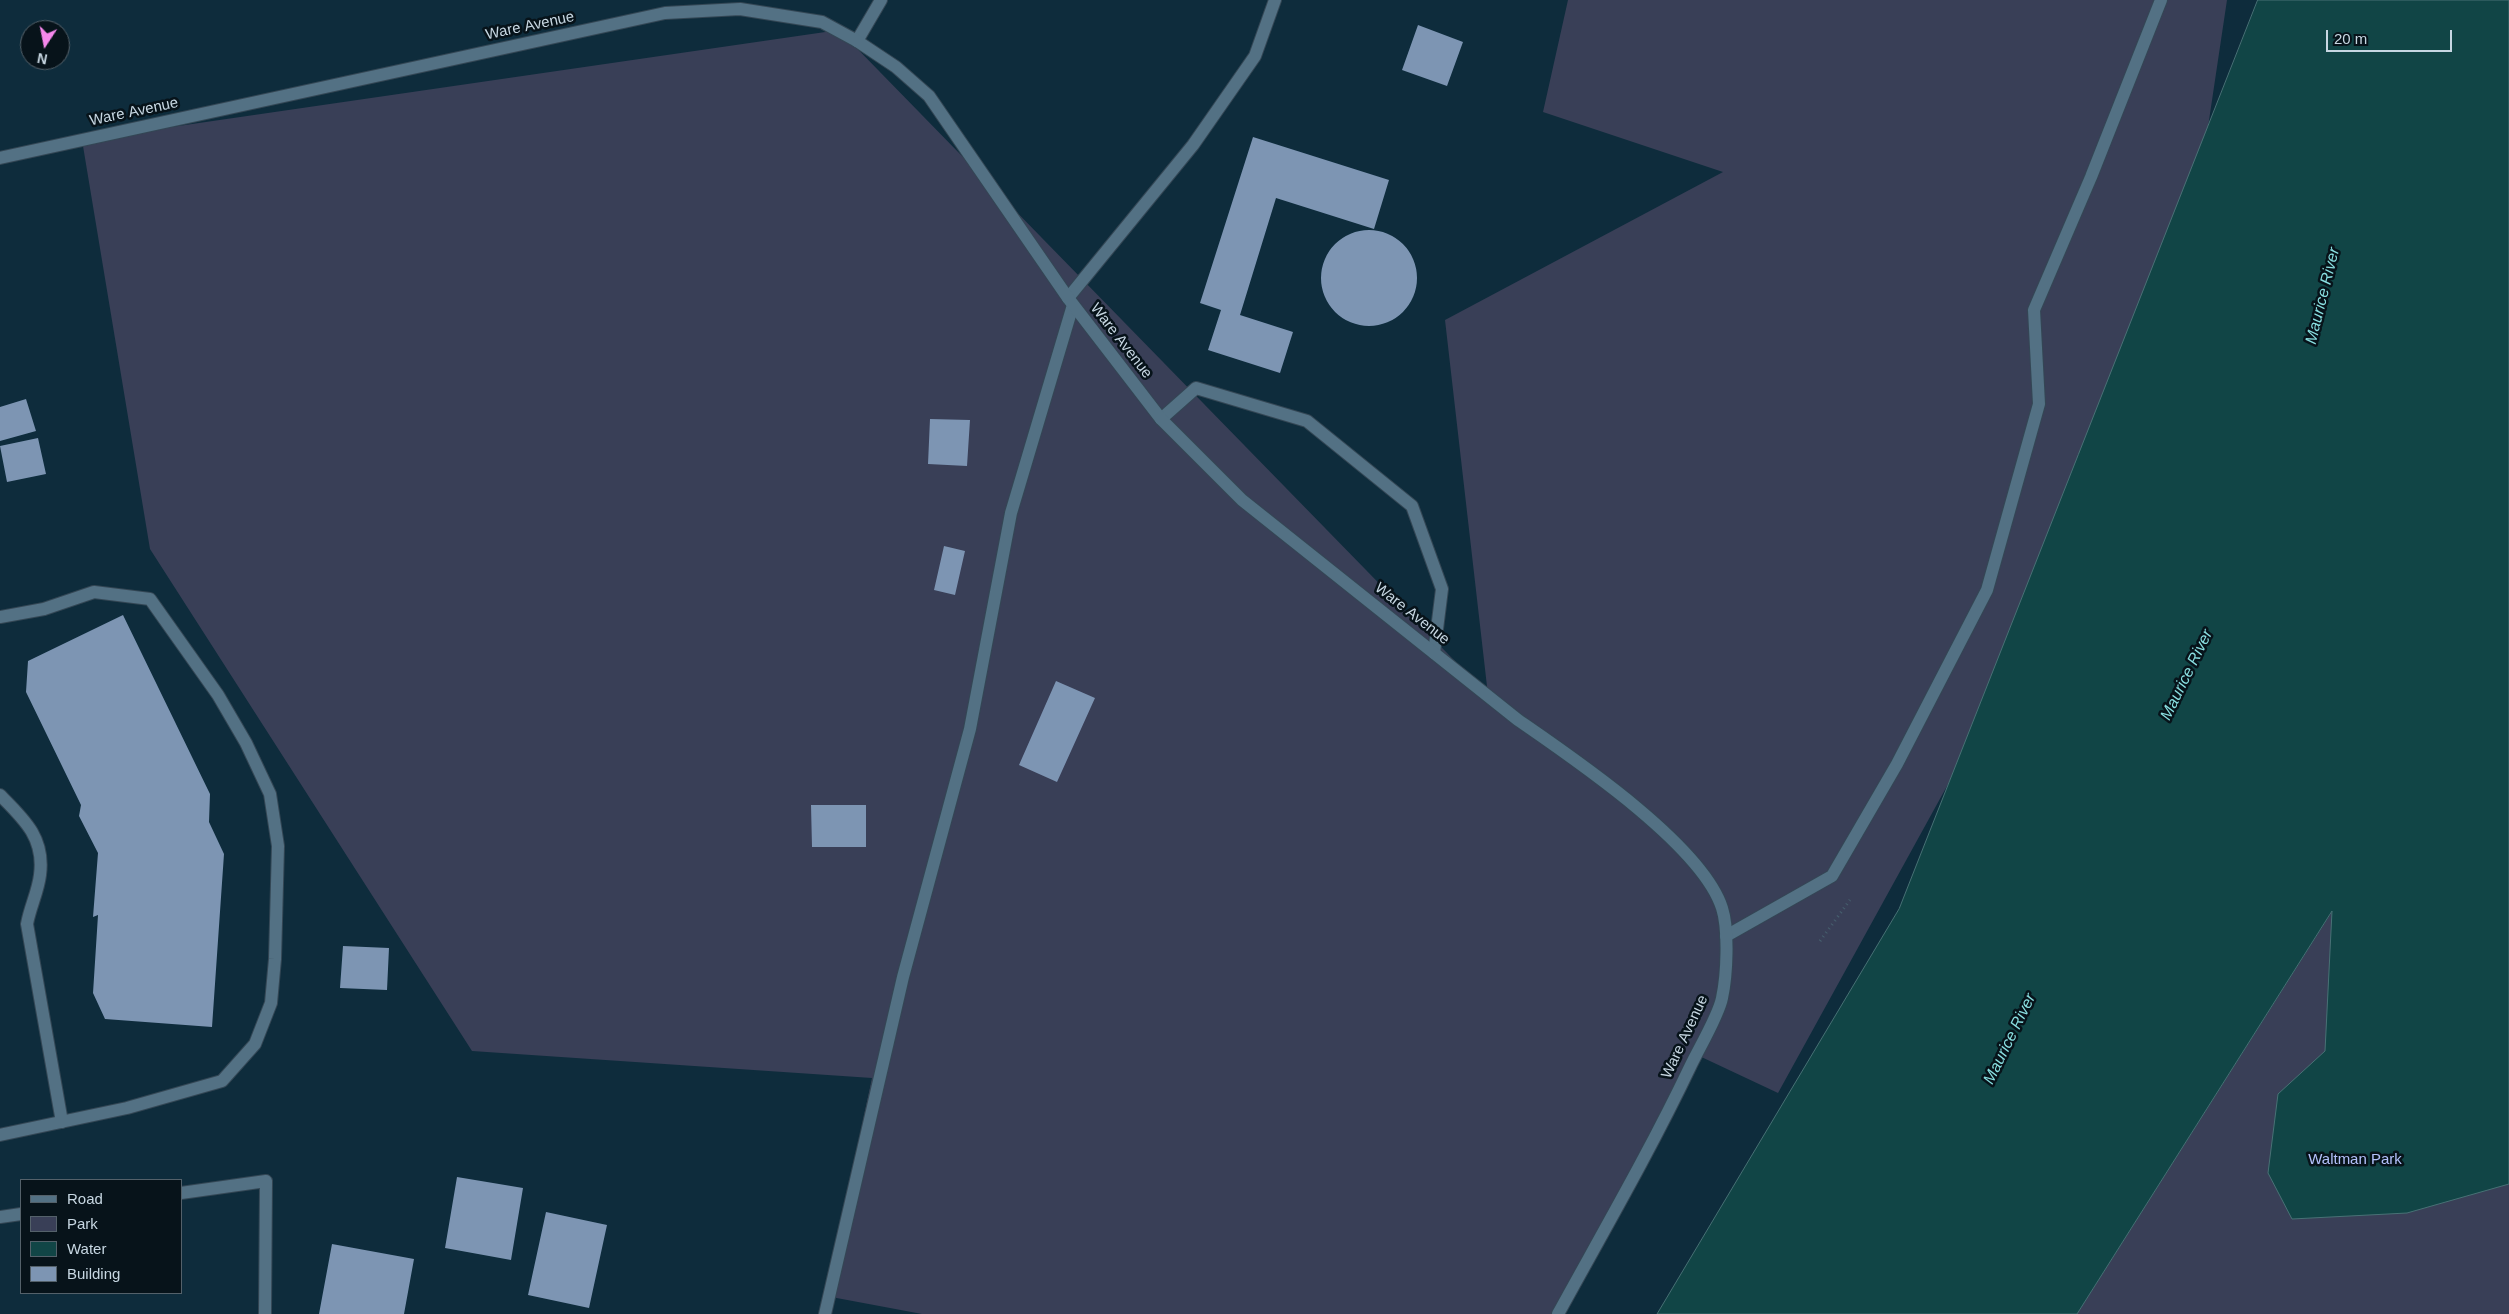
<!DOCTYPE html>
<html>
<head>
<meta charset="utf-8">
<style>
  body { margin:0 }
  #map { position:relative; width:2509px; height:1314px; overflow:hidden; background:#0e2c3c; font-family:Arial,sans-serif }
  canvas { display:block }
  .legend { position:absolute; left:20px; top:1179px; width:162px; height:115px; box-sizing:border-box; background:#07131a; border:1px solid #54616a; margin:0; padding:6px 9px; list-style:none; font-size:15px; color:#c7d7e2 }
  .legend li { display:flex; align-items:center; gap:10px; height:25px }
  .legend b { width:25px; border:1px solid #54616a }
  .north { position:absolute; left:20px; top:20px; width:50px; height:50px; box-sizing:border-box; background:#07131a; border:1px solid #54616a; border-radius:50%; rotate:191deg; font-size:14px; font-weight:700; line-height:20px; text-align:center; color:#c7d7e2 }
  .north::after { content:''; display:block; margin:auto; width:18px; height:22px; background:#f688ed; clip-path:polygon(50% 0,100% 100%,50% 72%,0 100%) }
  .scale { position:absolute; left:2326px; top:30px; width:126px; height:22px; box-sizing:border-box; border:2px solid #c7d7e2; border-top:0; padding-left:6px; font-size:15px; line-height:18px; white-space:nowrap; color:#c7d7e2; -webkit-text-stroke:4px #07131a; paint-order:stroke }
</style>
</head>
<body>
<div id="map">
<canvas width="2509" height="1314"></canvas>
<ul class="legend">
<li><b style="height:6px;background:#537184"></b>Road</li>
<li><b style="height:14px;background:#393f57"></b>Park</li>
<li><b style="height:14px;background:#114546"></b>Water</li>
<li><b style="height:14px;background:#7d95b3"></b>Building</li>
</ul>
<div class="north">N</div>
<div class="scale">20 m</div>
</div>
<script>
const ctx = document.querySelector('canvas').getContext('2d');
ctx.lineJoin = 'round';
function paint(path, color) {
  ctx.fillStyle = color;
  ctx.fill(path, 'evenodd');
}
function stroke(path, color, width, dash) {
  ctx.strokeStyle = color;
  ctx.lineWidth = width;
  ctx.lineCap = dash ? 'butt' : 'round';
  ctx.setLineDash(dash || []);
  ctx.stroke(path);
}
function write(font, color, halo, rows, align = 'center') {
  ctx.font = font + ' Arial,sans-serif';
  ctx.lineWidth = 5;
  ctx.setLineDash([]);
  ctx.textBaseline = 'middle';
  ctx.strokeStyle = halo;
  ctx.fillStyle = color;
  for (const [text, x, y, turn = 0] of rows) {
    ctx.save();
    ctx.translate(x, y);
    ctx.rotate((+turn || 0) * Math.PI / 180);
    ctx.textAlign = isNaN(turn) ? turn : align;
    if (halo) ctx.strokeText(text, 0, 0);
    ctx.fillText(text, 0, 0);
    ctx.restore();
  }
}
paint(new Path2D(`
  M1568,0h659l-57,381 -392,712 -83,-39 -142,260h-631l-96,-18 46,-218 -400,-27 -322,-502 -68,-409 757,-110 649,665 -43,-375 278,-148 -180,-60z
  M2333,910l176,22v382h-432z`), '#393f57');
const water = new Path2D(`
  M2258,0h251v1184l-102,29 -115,6 -24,-46 10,-79 47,-43 7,-140 -255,403h-420l242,-405z`);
paint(water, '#114546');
stroke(water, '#487175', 1);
paint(new Path2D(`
  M1418,25l45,17 -16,44 -45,-16z
  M1253,137l136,43 -15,49 -98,-31 -36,117 53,17 -13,41 -72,-23 13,-40 -21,-7z
  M1321 278a48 48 0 1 1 96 0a48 48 0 1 1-96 0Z
  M26,399l10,32 -36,10v-34z
  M930,419l40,1 -3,46 -39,-2z
  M38,438l8,36 -39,8 -7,-36z
  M944,546l21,5 -10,44 -21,-5z
  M123,615l87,179 -1,28 15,32 -12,173 -107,-8 -12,-26 5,-78 -5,2 5,-64 -19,-37 2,-11 -55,-113 2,-31z
  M1056,681l39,17 -38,84 -38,-17z
  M811,805h55v42h-54z
  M343,946l46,2 -2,42 -47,-2z
  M457,1177l66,11 -12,72 -66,-12z
  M546,1212l61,13 -18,83 -61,-13z
  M332,1244l82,15 -10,55h-85z`), '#7d95b3');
const lane = new Path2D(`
  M857,41l24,-41
  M1068,298l125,-153 62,-89 20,-56
  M1161,419l35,-31 111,33 105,85 30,83 -8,64
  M0,617l44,-8 50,-17 56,7 68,96 28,48 24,51 8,52 -3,113 -4,44 -16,41 -33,37 -95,27 -127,27
  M0,795c24,24 45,43 40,80 -2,17 -10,32 -13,49l35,198
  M1726,936l106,-60 65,-112 90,-174 52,-186 -5,-94 57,-133 70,-177
  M181,1193l85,-12 -1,133
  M0,1217l21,-3
  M825,1314l78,-337 67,-248 41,-216 62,-208`);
const street = new Path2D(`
  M0,158l665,-145 75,-4 82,13 35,19 39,26 33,29 139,202 93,121 81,81 276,220c55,38 184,125 204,188 7,22 5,67 0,90 -3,17 -24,52 -32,69 -40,84 -87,165 -132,247`);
stroke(lane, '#344755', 14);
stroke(street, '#344755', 14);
stroke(new Path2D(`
  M1820,941l30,-41`), '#47606f', 3, [1, 4]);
stroke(lane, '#537184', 12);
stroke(street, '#537184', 12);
write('15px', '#c7d7e2', '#07131a', [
  ["Ware Avenue",530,26,-12],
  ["Ware Avenue",134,112,-12],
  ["Ware Avenue",1121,341,52],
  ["Ware Avenue",1412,614,38],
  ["Ware Avenue",1685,1037,-65]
]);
write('15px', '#b3c1fb', '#07131a', [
  ["Waltman Park",2355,1160]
]);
write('italic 16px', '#89dfe1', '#07131a', [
  ["Maurice River",2323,296,-76],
  ["Maurice River",2187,675,-64],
  ["Maurice River",2010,1039,-64]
]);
</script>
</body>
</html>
